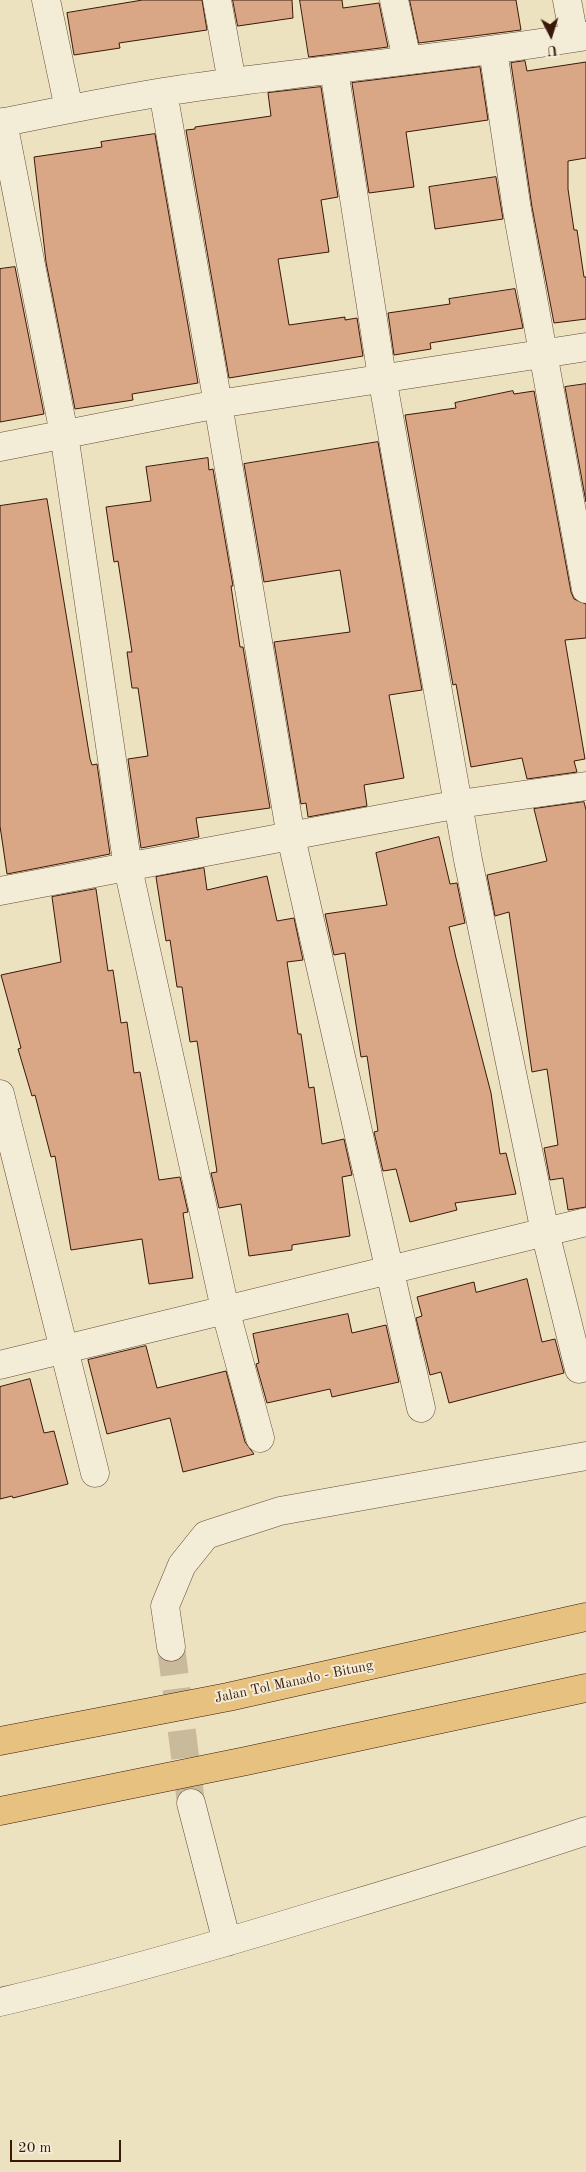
<!DOCTYPE html>
<html>
<head>
<meta charset="utf-8">
<style>
  body { margin:0 }
  #map { position:relative; width:586px; height:2172px; overflow:hidden; background:#ece2c0; font-family:"Old Standard TT",serif }
  canvas { display:block }
  .north { position:absolute; left:526px; top:10px; width:50px; height:50px; -webkit-text-stroke:4px #f3ecd6; paint-order:stroke; rotate:175deg; font-size:14px; font-weight:700; line-height:20px; text-align:center; color:#3a1808 }
  .north::after { content:''; display:block; margin:auto; width:18px; height:22px; background:#3a1808; clip-path:polygon(50% 0,100% 100%,50% 72%,0 100%) }
  .scale { position:absolute; left:10px; top:2140px; width:111px; height:22px; box-sizing:border-box; border:2px solid #3a1808; border-top:0; padding-left:6px; font-size:15px; line-height:18px; white-space:nowrap; color:#3a1808; -webkit-text-stroke:4px #f3ecd6; paint-order:stroke }
</style>
</head>
<body>
<div id="map">
<canvas width="586" height="2172"></canvas>
<div class="north">U</div>
<div class="scale">20 m</div>
</div>
<script>
const ctx = document.querySelector('canvas').getContext('2d');
ctx.lineJoin = 'round';
function paint(path, color) {
  ctx.fillStyle = color;
  ctx.fill(path, 'evenodd');
}
function stroke(path, color, width, dash) {
  ctx.strokeStyle = color;
  ctx.lineWidth = width;
  ctx.lineCap = dash ? 'butt' : 'round';
  ctx.setLineDash(dash || []);
  ctx.stroke(path);
}
function write(font, color, halo, rows, align = 'center') {
  ctx.font = font + ' "Old Standard TT",serif';
  ctx.lineWidth = 4;
  ctx.setLineDash([]);
  ctx.textBaseline = 'middle';
  ctx.strokeStyle = halo;
  ctx.fillStyle = color;
  for (const [text, x, y, turn = 0] of rows) {
    ctx.save();
    ctx.translate(x, y);
    ctx.rotate((+turn || 0) * Math.PI / 180);
    ctx.textAlign = isNaN(turn) ? turn : align;
    if (halo) ctx.strokeText(text, 0, 0);
    ctx.fillText(text, 0, 0);
    ctx.restore();
  }
}
const building = new Path2D(`
  M143,0h59l5,30 -88,13 1,5 -46,7 -7,-42z
  M233,0h59l1,18 -55,8z
  M300,0h42l1,8 36,-5 9,44 -79,10z
  M410,0h106l5,30 -102,13z
  M525,61l2,10 59,-9v96l-18,3v28l6,41h3l7,47h2v42l-32,4 -22,-116 -21,-144z
  M480,67l8,53 -82,12 8,55 -45,6 -17,-110z
  M321,87l17,110 -17,3 8,52 -51,7 11,66 56,-8v3l12,-2 6,38 -134,22 -43,-248 9,-1v-2l76,-11 -3,-23z
  M155,134l43,249 -66,11 1,6 -58,9 -29,-147 -12,-105 68,-10 -1,-5z
  M496,177l7,42 -68,10 -6,-42z
  M15,267l29,147 -44,8v-153z
  M515,289l8,39 -93,15 1,6 -37,6 -6,-42 62,-9 -1,-5z
  M586,384v118l-21,-115z
  M513,391l1,3 20,-3 37,201 3,7 12,5v34l-21,2 20,119 -11,2 3,11 -50,7 -5,-21 -51,9 -15,-83 -3,1 -48,-270 51,-7 -1,-5z
  M378,442l44,248 -33,5 15,83 -40,7 3,21 -59,11 -2,-14 -5,1 -27,-162 76,-10 -10,-62 -76,12 -20,-118z
  M208,458l1,12 4,-1 20,117h-2l9,61h3l27,161 -74,10 3,19 -58,11 -13,-89 20,-3 -10,-68h-6l-5,-36h5l-14,-91 -4,1 -8,-55 45,-6 -5,-34z
  M47,499l43,260 2,6 5,-1 13,90 -103,20 -7,-48v-320z
  M584,802l2,8v397l-18,3 -5,-32 -13,2 -6,-32 14,-3 -11,-76 -15,3 -23,-160 -14,4 -8,-41 60,-14 -13,-52z
  M439,837l11,47 7,-1 8,40 -16,4 7,31 35,135 9,61 6,-1 10,41 -61,9 2,7 -47,12 -14,-53 -13,2 -9,-39 4,-1 -11,-75 -6,1 -16,-104 -11,2 -9,-41 62,-9 -11,-52z
  M204,868l3,22 60,-14 10,45 17,-3 9,42 -16,2 11,72h3l8,54 5,-1 8,57 22,-5 8,36 -10,2 8,59 -58,9v5l-43,6 -8,-52 -22,4 -8,-35 6,-1 -20,-131 -7,1 -8,-55h-5l-7,-47 -4,1 -10,-64z
  M96,889l12,82 5,-1 8,53 6,-1 7,51 6,-1 19,108 21,-3 8,35 -5,1 10,65 -44,6 -7,-45 -71,11 -16,-94 -4,1 -16,-62 -3,1 -14,-47 3,-1 -20,-73 60,-13 -9,-65z
  M527,1279l15,63 13,-3 9,34 -115,30 -8,-31 -11,3 -14,-57 6,-2 -5,-19 57,-15 2,10z
  M348,1314l4,19 34,-8 13,57 -67,15 -2,-8 -63,14 -11,-39 3,-1 -6,-29z
  M146,1346l11,42 69,-17 19,71 9,12 -71,18 -13,-54 -63,16 -19,-74z
  M30,1379l14,54 10,-2 14,53 -55,14 -1,-2 -12,3v-112z`);
paint(building, '#d9a686');
stroke(building, '#3a1808', 1);
stroke(new Path2D(`
  M171,1647l20,156`), '#c8ba9b', 28, [28, 14]);
const minor = new Path2D(`
  M46,0l23,109
  M217,0l15,82
  M394,0l13,60
  M567,0l7,38
  M493,50l24,160 69,379
  M334,70l48,307 86,483 77,372 34,137
  M163,92l55,312 73,433 130,571
  M3,122l61,312 64,434 97,441 35,129
  M0,123c54,-11 109,-22 163,-31 141,-22 283,-33 423,-56
  M0,447l218,-43 368,-57
  M0,891l459,-87 127,-18
  M0,1094l95,379
  M0,1365l586,-143
  M171,1647l-6,-41 17,-41 24,-30 74,-24 306,-55
  M191,1803l36,139
  M0,2002c112,-26 222,-58 333,-92 84,-25 169,-51 253,-79`);
const highway = new Path2D(`
  M0,1741l228,-44 358,-80
  M0,1811l246,-50 340,-73`);
stroke(minor, '#664a36', 29);
stroke(highway, '#3a1808', 29);
stroke(minor, '#f3ecd6', 28);
stroke(highway, '#e6c180', 28);
write('14px', '#3a1808', '#f3ecd6', [
  ["Jalan Tol Manado - Bitung",294,1682,-12]
]);
</script>
</body>
</html>
